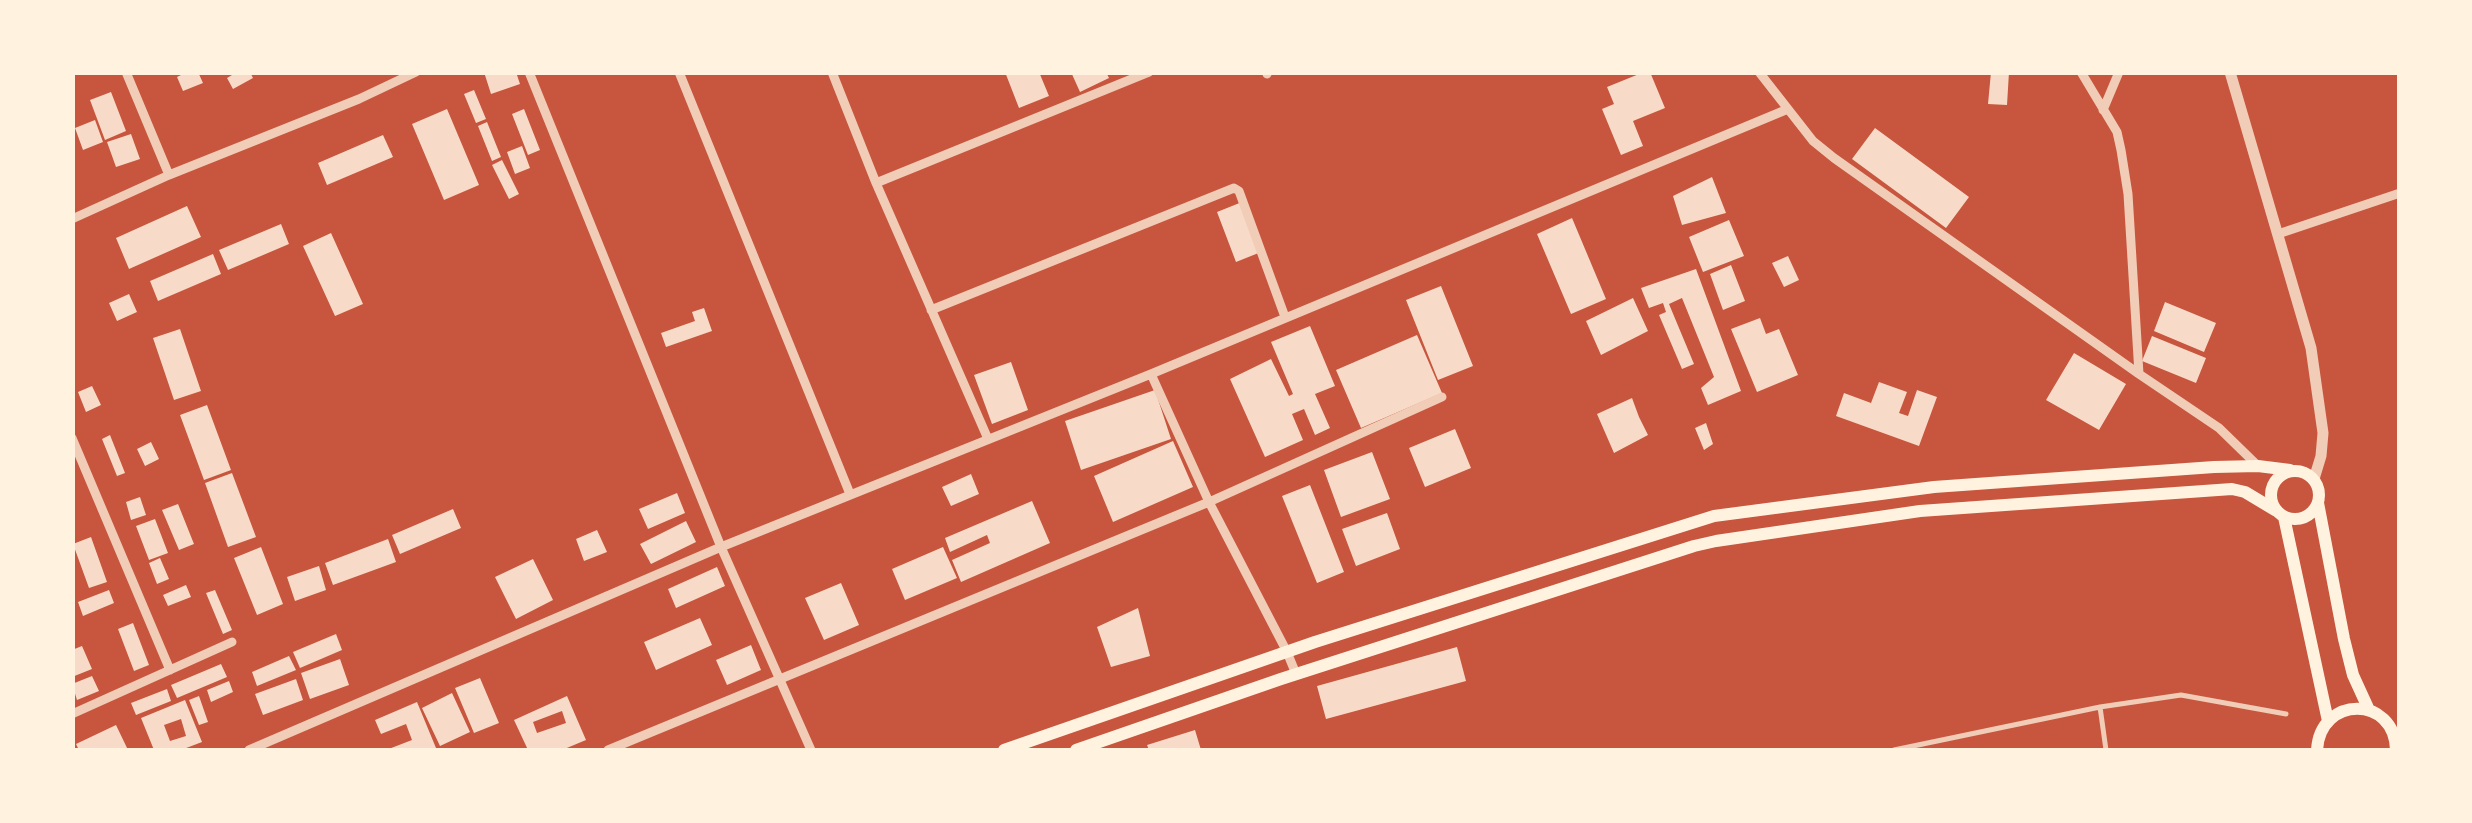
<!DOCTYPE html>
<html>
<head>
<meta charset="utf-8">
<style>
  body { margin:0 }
  #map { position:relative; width:2472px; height:823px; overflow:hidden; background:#c8553d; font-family:"Exo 2",sans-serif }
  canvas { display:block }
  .frame { position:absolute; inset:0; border:75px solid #fff3e0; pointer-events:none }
</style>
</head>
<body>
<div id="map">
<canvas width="2472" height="823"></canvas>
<div class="frame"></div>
</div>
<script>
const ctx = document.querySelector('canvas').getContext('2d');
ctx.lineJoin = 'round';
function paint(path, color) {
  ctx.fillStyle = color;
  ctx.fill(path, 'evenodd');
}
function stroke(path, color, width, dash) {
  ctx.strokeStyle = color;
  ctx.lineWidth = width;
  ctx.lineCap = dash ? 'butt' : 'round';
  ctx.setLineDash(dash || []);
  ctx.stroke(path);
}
paint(new Path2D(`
  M187,72h11l5,11 -20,8 -6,-14z
  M237,72h13l3,6 -20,11 -6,-11z
  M484,72h32l4,12 -29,10z
  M1005,72h34l10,24 -30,12z
  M1071,72h35l3,6 -29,14z
  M1644,72h6l15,36 -32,13 10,25 -22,9 -19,-46 12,-5 -7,-17z
  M1991,72h18l-2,33 -19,-1z
  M474,90l12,29 -10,4 -12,-29z
  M111,92l15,39 -21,9 -15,-40z
  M447,109l32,76 -35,15 -32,-76z
  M524,109l16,41 -12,5 -16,-41z
  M95,120l8,22 -20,8 -8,-22z
  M487,122l14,35 -9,4 -14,-35z
  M1875,128l94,69 -23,31 -94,-69z
  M131,134l9,25 -24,8 -9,-25z
  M383,135l10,22 -66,28 -9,-22z
  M522,146l8,22 -15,6 -8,-22z
  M502,160l17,34 -10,5 -17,-34z
  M1712,177l14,36 -44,12 -9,-29z
  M1242,202l19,50 -25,10 -19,-50z
  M187,206l14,31 -72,32 -13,-31z
  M1572,218l34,81 -35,15 -34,-80z
  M1729,220l15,36 -41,16 -14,-35z
  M281,224l8,20 -61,26 -9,-20z
  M331,233l32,71 -28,12 -32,-70z
  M213,254l8,20 -63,27 -8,-20z
  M1788,256l11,24 -15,7 -12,-24z
  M1731,265l14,36 -22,9 -13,-36z
  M1696,269l45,122 -33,14 -7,-17 13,-11 -32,-79 -13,6 25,60 -12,5 -23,-54 7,-3 -3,-9 -14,5 -8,-20z
  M1441,286l32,80 -35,14 -32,-80z
  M129,294l8,18 -20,9 -8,-18z
  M1633,298l15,33 -47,24 -15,-34z
  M2165,302l51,21 -12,29 -50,-21z
  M704,308l8,23 -46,16 -5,-14 34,-12 -3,-9z
  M1760,318l6,16 13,-5 19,46 -41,17 -26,-63z
  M1310,326l25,60 -20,8 15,34 -15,7 -11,-26 -12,5 11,26 -38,17 -35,-78 41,-20 18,37 4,-2 -22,-52z
  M180,329l21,62 -27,9 -21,-62z
  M1417,335l25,58 -81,35 -25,-58z
  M2152,336l54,22 -10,25 -54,-22z
  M2074,353l52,31 -27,46 -53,-30z
  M1011,362l17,48 -36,14 -18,-49z
  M1879,382l28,10 -8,21 9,3 9,-26 20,7 -18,49 -83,-30 8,-23 27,10z
  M92,386l9,19 -15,7 -8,-20z
  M1155,390l16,49 -90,31 -16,-49z
  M1632,398l7,19 9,18 -34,18 -17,-39z
  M207,405l24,65 -27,10 -24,-65z
  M1706,423l7,21 -9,6 -9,-22z
  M1455,429l16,39 -46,19 -16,-39z
  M110,435l15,38 -8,3 -15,-37z
  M1173,441l20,46 -80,35 -19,-46z
  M151,442l8,17 -14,7 -8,-17z
  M1372,452l18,47 -49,18 -17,-47z
  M232,473l24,64 -28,10 -23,-64z
  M971,474l8,20 -28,12 -9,-19z
  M1310,485l34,87 -27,11 -35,-87z
  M677,493l8,20 -37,16 -9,-20z
  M140,497l6,18 -15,5 -5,-18z
  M1032,501l18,42 -89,39 -9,-22 38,-17 -3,-8 -37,17 -5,-14z
  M178,504l16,40 -15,6 -17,-40z
  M453,509l8,19 -61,26 -8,-19z
  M1387,513l13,36 -44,17 -14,-37z
  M155,519l13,34 -19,7 -13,-34z
  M686,521l10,21 -45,22 -11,-20z
  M597,530l10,22 -23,9 -8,-22z
  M91,537l16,45 -18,6 -16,-44z
  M388,539l8,23 -63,23 -8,-22z
  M261,547l22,57 -26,11 -23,-57z
  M943,547l14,31 -52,22 -13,-31z
  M160,558l9,21 -12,5 -8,-21z
  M533,559l20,41 -37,19 -21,-42z
  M319,566l7,24 -31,11 -8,-24z
  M717,567l8,19 -49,22 -8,-19z
  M841,583l18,42 -35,15 -19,-42z
  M186,585l5,12 -23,9 -5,-11z
  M109,590l5,13 -31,13 -5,-14z
  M215,590l17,40 -9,4 -17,-41z
  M1138,608l12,48 -39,11 -14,-40z
  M700,618l12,27 -56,25 -12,-28z
  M133,623l16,42 -15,6 -16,-42z
  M336,634l6,16 -42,18 -7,-16z
  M751,645l10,25 -34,15 -11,-25z
  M82,646l10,23 -20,8v-27z
  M1457,647l9,34 -140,38 -9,-33z
  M289,656l7,14 -39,16 -5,-14z
  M340,659l9,26 -39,14 -9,-26z
  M221,664l6,13 -50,21 -6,-13z
  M92,676l7,15 -22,9 -5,-16z
  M480,678l19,45 -25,10 -19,-45z
  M296,679l7,21 -40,15 -8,-21z
  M229,681l4,11 -22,10 -4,-12z
  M167,689l4,12 -35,14 -5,-12z
  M452,693l18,39 -30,14 -18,-38z
  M199,696l9,26 -9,3 -10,-25z
  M567,696l19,44 -24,10h-34l-14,-30zM562,711l4,12 -29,10 -4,-11z
  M185,700l17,42 -21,8h-27l-13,-32zM181,719l5,17 -16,5 -6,-16z
  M417,702l19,46 -6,2h-44l26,-10 -6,-16 -25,10 -6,-14z
  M116,725l12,25h-49l-3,-6z
  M1195,730l6,20h-52l-2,-5z`), '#f7dbc8');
stroke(new Path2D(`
  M2100,707l6,43
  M1894,750l206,-43 81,-12 105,19`), '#f1ccb7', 5);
stroke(new Path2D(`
  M126,72l43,103
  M529,72l192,475 90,203
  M679,72l171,422
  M832,72l44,111 112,256
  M1759,72l54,69 21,17 305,216 80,54 39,38
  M2081,72l36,60 4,18 7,44 11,180
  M1267,74l1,-2
  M2103,110l16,-38
  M876,183l273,-111
  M72,219l97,-44 190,-76 57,-27
  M2278,234l122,-41
  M931,310l303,-122 5,3 46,126
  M1151,374l58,128 78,150 9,22
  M72,438l98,232
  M72,714l160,-72
  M249,750l472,-203 430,-173 637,-265
  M608,750l601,-248 233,-105`), '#f1ccb7', 9);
stroke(new Path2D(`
  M2230,72l81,276 12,85 -2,23 -7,23`), '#f1ccb7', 11);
stroke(new Path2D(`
  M2271 495a24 24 0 1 1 48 0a24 24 0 1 1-48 0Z
  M2318,503l26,136 9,36 16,35
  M2284,517l44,204
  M1004,750l311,-108 399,-126 220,-29 280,-20 44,-1 32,4
  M1076,750l205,-71 413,-133 22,-5 204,-30 312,-22 13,3 30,18
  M2317,750c3,-55 78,-55 79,0`), '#fff3e0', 12);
</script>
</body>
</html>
